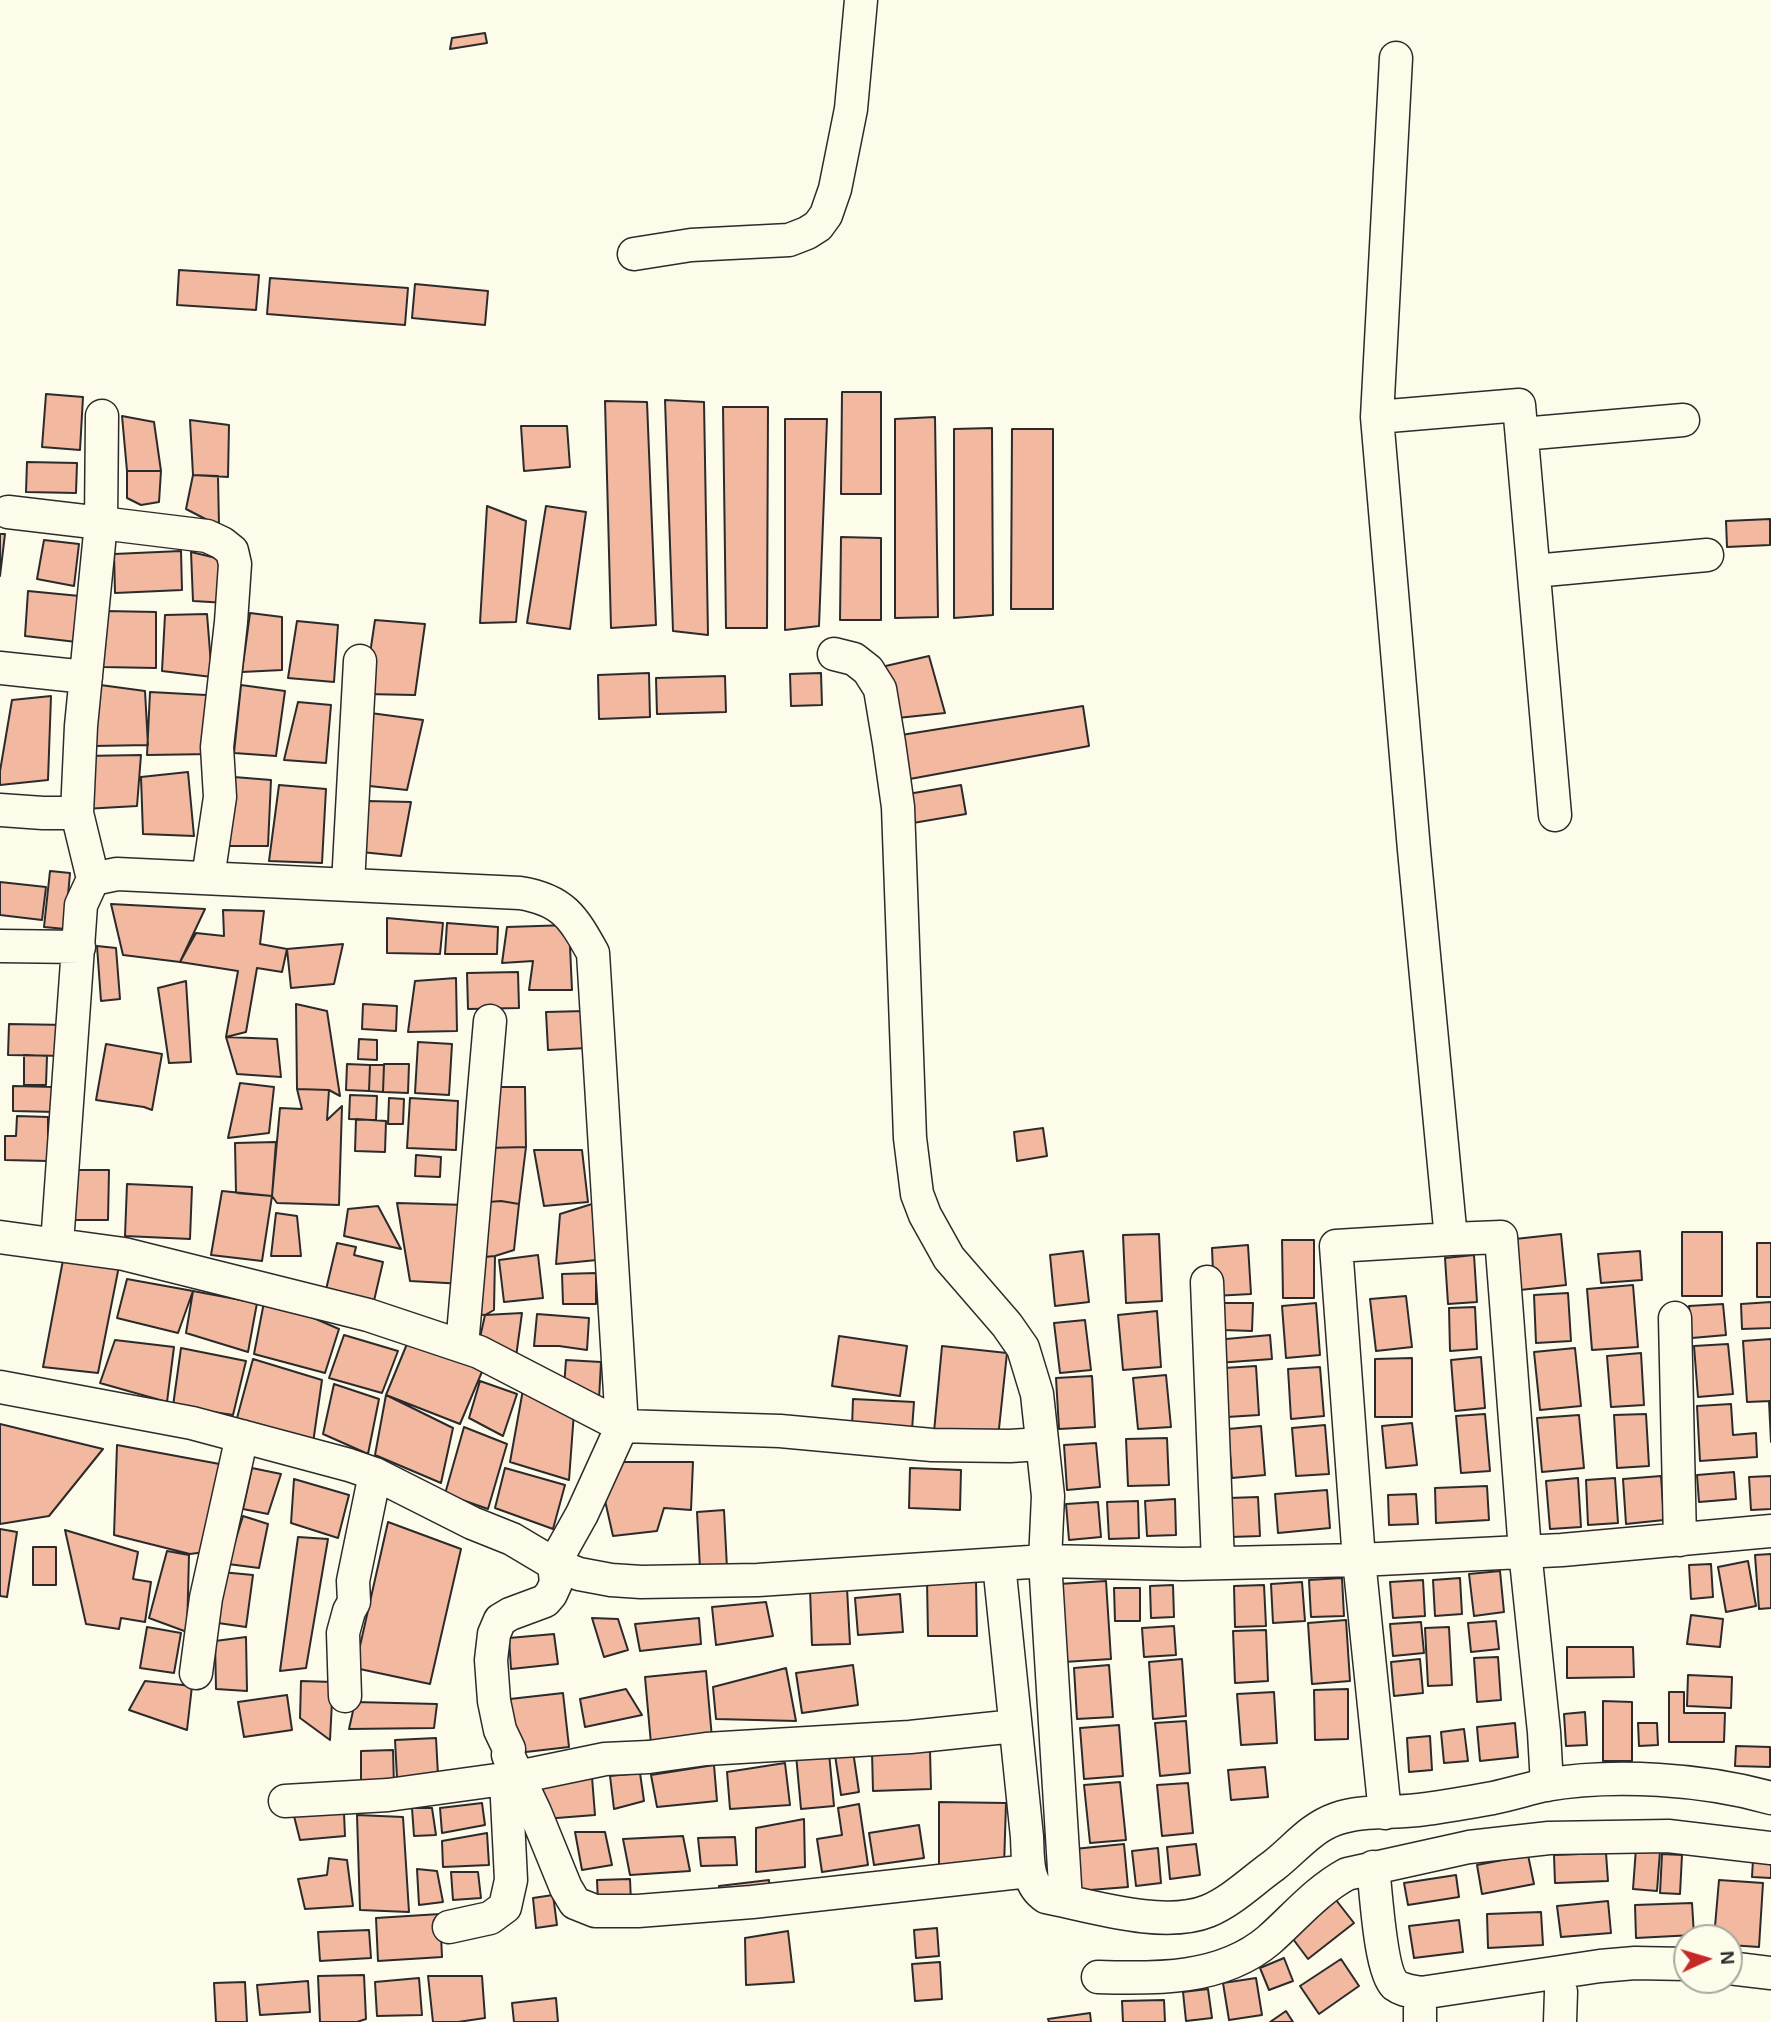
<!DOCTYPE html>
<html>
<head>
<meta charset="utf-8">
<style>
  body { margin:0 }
  #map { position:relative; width:1771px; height:2022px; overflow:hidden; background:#fdfbea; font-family:Helvetica,sans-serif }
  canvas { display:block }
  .north { position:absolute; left:1673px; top:1924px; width:70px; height:70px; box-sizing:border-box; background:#fdfbea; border:2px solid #a9a89e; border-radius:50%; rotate:86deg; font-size:19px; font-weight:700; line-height:28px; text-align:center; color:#2b2b2b }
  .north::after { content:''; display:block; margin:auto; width:24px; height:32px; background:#c62828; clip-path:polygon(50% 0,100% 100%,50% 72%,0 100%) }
</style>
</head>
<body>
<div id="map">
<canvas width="1771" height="2022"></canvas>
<div class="north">N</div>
</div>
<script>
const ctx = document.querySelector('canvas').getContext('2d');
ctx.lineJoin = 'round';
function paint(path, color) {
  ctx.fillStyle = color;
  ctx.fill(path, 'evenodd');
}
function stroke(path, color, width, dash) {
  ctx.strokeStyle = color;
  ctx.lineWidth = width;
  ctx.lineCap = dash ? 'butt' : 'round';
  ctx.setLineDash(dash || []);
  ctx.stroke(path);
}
const building = new Path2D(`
  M485,33l2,10 -37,6 2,-11z
  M179,270l80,5 -3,35 -79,-5z
  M270,278l138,10 -3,37 -138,-11z
  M415,284l73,7 -3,34 -73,-7z
  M842,392h39v102h-40z
  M46,394l37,3 -3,53 -38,-3z
  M665,400l39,2 4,233 -35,-4z
  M605,401l42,1 9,223 -45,3z
  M723,407h45l-1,221h-41z
  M122,416l32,6 7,49h-34z
  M935,417l3,200 -43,1v-199z
  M785,419h42l-8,207 -34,4z
  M190,420l39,5 -1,52 -35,-2z
  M521,426h46l3,41 -46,4z
  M992,428l1,187 -39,3v-189z
  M1012,429h41v180h-42z
  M27,462l50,1 -1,30 -50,-1z
  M127,471h34l-2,31 -18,3 -14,-7z
  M193,475l25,1 1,50 -33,-17z
  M487,506l39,15 -10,101 -36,1z
  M546,506l40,6 -16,117 -43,-6z
  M1770,519v26l-43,2 -1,-26z
  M0,534h5l-5,42z
  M841,537l40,1v82h-41z
  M44,540l35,4 -5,42 -37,-7z
  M181,551l1,39 -67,3 -1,-39z
  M191,552l38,9 -2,42 -34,-2z
  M28,591l62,6 -5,46 -60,-7z
  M106,611l50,1v56l-54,-1z
  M250,613l32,4v53l-40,2z
  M207,614l5,63 -50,-6 3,-56z
  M375,620l50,4 -10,71 -51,-1z
  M297,621l41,4 -4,57 -46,-4z
  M929,656l16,57 -57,6 -11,-51z
  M649,673l1,44 -51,2 -1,-44z
  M821,673l1,32 -31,1 -1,-32z
  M725,676l1,36 -69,2 -1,-36z
  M93,684l52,7 3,54 -54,1z
  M241,685l44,6 -9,65 -42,-3z
  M150,692l56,3 7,59 -66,1z
  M51,696l-3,84 -48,5v-14l12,-71z
  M298,702l33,3 -5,58 -42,-3z
  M1083,706l6,40 -190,35 -4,-45z
  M363,712l60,8 -16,70 -47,-5z
  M141,755l-4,51 -53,3v-53z
  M188,772l6,64 -51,-2 -2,-57z
  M234,777l37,3 -3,66h-41z
  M279,785l47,4 -4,74 -53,-2z
  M961,785l5,29 -53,9 -5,-29z
  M367,801l44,1 -10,54 -40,-4z
  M50,871l20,2 -5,56 -21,-2z
  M0,882l46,5 -4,33 -42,-5z
  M111,904l94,5 -25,53 -57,-7z
  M223,910l41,1 -4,33 27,5 -5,23 -25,-4 -11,64 -20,5 12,-66 -58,-9 16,-29 28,3z
  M387,918l56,5 -3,31 -53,-1z
  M447,923l51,4 -1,27h-52z
  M569,925l3,65h-43l4,-29 -31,2 5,-36z
  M343,944l-9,40 -43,4 -4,-39z
  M97,946l19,2 4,51 -19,2z
  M518,972l1,36 -51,1 -1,-36z
  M456,978l1,53 -49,1 7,-51z
  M186,981l5,81 -22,1 -11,-75z
  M296,1004l31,7 13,85 -11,-6 -32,-1z
  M363,1004l34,2 -1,25 -34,-2z
  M585,1011l2,37 -39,2 -2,-38z
  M9,1024l58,1v31l-59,-1z
  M226,1037l51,2 4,38 -44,-3z
  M359,1039l18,1v20l-19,-1z
  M418,1042l34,2 -3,51 -34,-2z
  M106,1044l56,10 -10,56 -8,-3 -48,-7z
  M24,1055l23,1 -1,29h-22z
  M347,1064l23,1 -1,26 -23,-1z
  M384,1064h25l-1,29 -25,-1z
  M370,1065h14l-1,27 -14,-1z
  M240,1083l34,4 -5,46 -41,5z
  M13,1086l43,1v25l-43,-1z
  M487,1087h38l1,60 -39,1z
  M297,1089l32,1 -2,30 15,-14 -3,99 -62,-2 -5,-7 8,-88 22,1z
  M350,1095l27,1 -1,24 -27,-1z
  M389,1098l15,1 -1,25h-15z
  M410,1098l48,3 -2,49 -49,-2z
  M17,1116l31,1v44l-43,-1v-24h11z
  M356,1119l30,2 -1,31 -30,-1z
  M1043,1128l4,28 -30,5 -3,-29z
  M276,1142l-4,54 -36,-3 -1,-50z
  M526,1147l-7,57 -18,-3 -25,2 11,-55z
  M534,1150h48l6,52 -44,4z
  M416,1155l25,2 -1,20 -25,-1z
  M73,1170h36l-1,50h-35z
  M127,1184l65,3 -2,52 -65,-3z
  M222,1191l50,5 -10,65 -51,-6z
  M501,1201l18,3 -5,46 -19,6 -22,2 3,-55z
  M397,1203l70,2 -3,79 -54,-3z
  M592,1204l5,56 -41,4 4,-50z
  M378,1206l23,43 -57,-13 4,-27z
  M276,1213l21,3 4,40h-30z
  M1682,1232h40v64h-40z
  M1159,1234l3,67 -36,2 -3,-68z
  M1561,1234l5,51 -46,5 -5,-51z
  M1282,1240h32v58h-31z
  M337,1243l19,4 -2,8 29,7 -10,43 -48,-11z
  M1757,1243h14v54h-14z
  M1248,1245l3,49 -37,2 -2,-48z
  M1083,1251l6,51 -34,4 -5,-51z
  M1640,1251l2,29 -41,3 -3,-29z
  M538,1255l5,43 -39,4 -5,-42z
  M1474,1255l3,47 -29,2 -3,-46z
  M495,1256l-1,54 -9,5 -19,-1 7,-56z
  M63,1260l56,6 -21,107 -55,-6z
  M596,1273v31h-33l-1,-30z
  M127,1279l66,12 -15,42 -61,-15z
  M1633,1285l5,62 -46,3 -5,-61z
  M193,1291l64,12 -9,49 -62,-19z
  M1568,1293l3,48 -35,2 -2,-48z
  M1406,1296l6,51 -36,4 -6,-52z
  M265,1297l74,32 -14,44 -71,-19z
  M1771,1302v26l-29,1 -1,-25z
  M1223,1303h30l-1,28 -29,-1z
  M1316,1303l4,52 -34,3 -4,-52z
  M1723,1304l3,31 -34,3 -3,-32z
  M1475,1307l2,42 -27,2 -1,-43z
  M1157,1311l4,56 -38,3 -5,-55z
  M522,1313l-6,44 -39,-6 8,-36z
  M537,1314l52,4 -2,32 -28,-4h-25z
  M1085,1320l6,50 -31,3 -6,-50z
  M344,1335l54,16 -16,42 -53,-15z
  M1270,1335l2,24 -55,4 -2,-23z
  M839,1336l68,10 -7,50 -68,-10z
  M409,1339l75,28 -24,57 -74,-29z
  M1771,1339v62l-24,1 -4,-61z
  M115,1340l59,7 -7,55 -67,-19z
  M1728,1344l5,50 -35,3 -4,-51z
  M942,1346l65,7 -9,85 -64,-6z
  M181,1348l65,13 -13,54 -60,-9z
  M1575,1348l6,58 -41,4 -6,-58z
  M1641,1353l3,52 -33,2 -4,-51z
  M1481,1357l4,51 -30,3 -4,-51z
  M1412,1358v59h-37v-58z
  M253,1359l69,21 -9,63 -76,-25z
  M566,1360l35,2 -2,38 -35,-13z
  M1256,1366l3,49 -32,2 -3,-49z
  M1320,1367l4,49 -33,3 -3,-50z
  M1166,1375l5,52 -33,2 -5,-51z
  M1092,1376l3,51 -36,2 -3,-51z
  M480,1381l37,13 -14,42 -34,-18z
  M334,1384l45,15 -11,55 -45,-20z
  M524,1384l50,28 -5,68 -59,-18z
  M386,1395l67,33 -12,55 -66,-28z
  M853,1399l61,3 -2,28 -60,-3z
  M1769,1401h2v41z
  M1731,1404l2,31 23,-2 1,24 -57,4 -3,-55z
  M1485,1414l5,57 -29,2 -5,-57z
  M1646,1414l3,52 -32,2 -3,-53z
  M1579,1415l5,53 -42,4 -5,-54z
  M1412,1423l5,42 -31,3 -4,-42z
  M0,1424l103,25 -54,67 -49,8z
  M1325,1425l4,49 -33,2 -4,-48z
  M1261,1426l4,49 -33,3 -4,-49z
  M464,1427l43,17 -19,65 -43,-15z
  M1167,1438l2,47 -41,1 -2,-47z
  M1096,1443l4,44 -33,3 -3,-45z
  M117,1445l108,20 -12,86 -23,3 -76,-19z
  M612,1462h81l-2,48 -27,-2 -7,23 -44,5 -9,-40z
  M252,1468l29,6 -13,40 -25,-5z
  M505,1468l60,17 -12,44 -58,-21z
  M910,1468l51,2 -1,40 -51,-2z
  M1734,1472l2,27 -37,3 -2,-27z
  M1661,1476l3,44 -38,4 -3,-45z
  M1771,1476v33l-20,1 -2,-33z
  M1578,1478l3,49 -31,2 -4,-48z
  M1615,1478l3,45 -30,2 -2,-45z
  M294,1479l55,16 -11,43 -47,-15z
  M1487,1486l2,34 -53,3 -1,-35z
  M1327,1490l3,38 -52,5 -3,-39z
  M1416,1494l2,30 -29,1 -1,-30z
  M1258,1497l2,39 -29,1 -2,-39z
  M1175,1499l1,36 -29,1 -2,-35z
  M1138,1501l1,37 -30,1 -2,-37z
  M1098,1502l3,35 -32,3 -3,-36z
  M724,1510l3,58 -27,1 -3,-57z
  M243,1516l25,8 -9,44 -31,-4z
  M388,1522l73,27 -31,135 -75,-16z
  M0,1529l17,3 -10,65 -7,-1z
  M65,1530l73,22 -5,27 18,3 -6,40 -24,-4 -2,11 -33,-5z
  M298,1537l30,2 -22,129 -26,3z
  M33,1547h23v38h-23z
  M167,1551l22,4 -2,77 -38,-14z
  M1771,1554v54l-12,1 -4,-54z
  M1748,1561l8,45 -30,6 -8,-45z
  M1711,1564l2,33 -22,2 -2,-34z
  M1500,1571l4,41 -30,4 -5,-42z
  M221,1572l32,3 -7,52 -28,-4z
  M1342,1578l2,38 -33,1 -2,-37z
  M1460,1578l2,36 -27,2 -2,-36z
  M927,1580h49l1,56h-49z
  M1423,1580l2,36 -32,2 -3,-36z
  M1106,1581l5,78 -47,3 -5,-78z
  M1302,1582l3,39 -32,2 -2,-39z
  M1173,1585l1,32 -23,1 -1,-32z
  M1264,1585l2,41 -31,1 -1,-41z
  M847,1588l3,56 -38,1 -2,-56z
  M1114,1588h26v33h-25z
  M900,1594l3,38 -45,3 -3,-37z
  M766,1602l7,34 -57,9 -4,-38z
  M1691,1615l32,4 -3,28 -33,-3z
  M592,1618l26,1 10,31 -24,7z
  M699,1618l2,26 -61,7 -5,-27z
  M1346,1620l4,61 -38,3 -4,-61z
  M1496,1621l3,28 -28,3 -3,-29z
  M1421,1622l3,31 -31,3 -3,-32z
  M1174,1626l2,29 -32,2 -2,-29z
  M147,1627l34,6 -7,40 -34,-5z
  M1449,1627l3,58 -24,1 -3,-58z
  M1266,1630l2,51 -33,2 -2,-52z
  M554,1634l4,30 -47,5 -2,-31z
  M246,1637l1,54 -31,-2 -1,-48z
  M1567,1647h66l1,30 -67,1z
  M1498,1657l3,43 -24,2 -3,-44z
  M1182,1659l4,57 -33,3 -4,-57z
  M1420,1659l3,34 -29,3 -3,-34z
  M853,1665l5,40 -56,8 -6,-40z
  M1109,1665l4,52 -36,2 -3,-51z
  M786,1668l10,53 -80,-2 -3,-32z
  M706,1671l6,67 -61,6 -6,-67z
  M1688,1675l44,2 -1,31 -44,-2z
  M145,1681l47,5 -5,44 -58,-20z
  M301,1681l32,1 -3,58 -30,-22z
  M626,1689l16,26 -57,12 -5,-28z
  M1348,1689v50l-33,1 -1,-50z
  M1274,1692l3,51 -36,2 -4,-51z
  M1669,1692h15v21h41l-1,29h-55z
  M563,1693l6,54 -52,6 -7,-54z
  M287,1695l5,35 -48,7 -6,-35z
  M1603,1701l29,1v59h-29z
  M355,1702l82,2 -3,24 -85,1z
  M1585,1712l2,33 -21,1 -2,-32z
  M1186,1721l4,52 -30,3 -5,-53z
  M1515,1723l3,34 -38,4 -3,-34z
  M1638,1723h19l1,22 -19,1z
  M1119,1725l4,51 -39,3 -4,-51z
  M1464,1729l4,32 -24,2 -3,-31z
  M1430,1736l2,34 -23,2 -2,-34z
  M436,1738l2,37 -41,3 -2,-38z
  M1736,1746l34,1v20l-35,-1z
  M393,1750l1,36h-33v-35z
  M853,1751l6,41 -18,3 -6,-40z
  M930,1751l1,38 -58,2 -1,-39z
  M829,1753l5,53 -33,3 -5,-54z
  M785,1763l5,42 -60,4 -3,-37z
  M714,1765l3,36 -60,6 -6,-32z
  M1265,1767l3,30 -37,3 -3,-30z
  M640,1773l4,28 -30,8 -4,-33z
  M592,1777l3,38 -51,4 -13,-38z
  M1120,1782l6,58 -36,3 -6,-58z
  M1188,1783l5,50 -31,3 -5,-51z
  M939,1802l67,1 -2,64h-65z
  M482,1803l3,22 -43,8 -2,-25z
  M859,1804l9,61 -46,7 -5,-33 25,-4 -4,-27z
  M412,1808h20l4,27 -22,1z
  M344,1813l1,23 -45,4 -6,-24z
  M357,1815l46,2 6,95 -49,-2z
  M804,1819l1,48 -49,5v-44z
  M919,1825l5,33 -50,7 -5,-32z
  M575,1832h30l7,33 -30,5z
  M487,1833l2,32 -46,2 -1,-26z
  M683,1836l7,35 -60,4 -7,-36z
  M735,1837l2,28 -36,1 -3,-28z
  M1124,1844l4,43 -51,4 -3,-42z
  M1196,1844l4,31 -30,4 -3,-32z
  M1158,1848l3,35 -25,3 -4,-35z
  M1636,1848l24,3 -3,40 -24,-2z
  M1606,1853l2,28 -53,2 -1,-28z
  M1662,1854l20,1 -2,39 -20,-1z
  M1528,1855l6,29 -52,10 -5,-29z
  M329,1858l18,2 6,46 -48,3 -7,-30 29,-4z
  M1753,1859l18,1v18l-19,-1z
  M417,1869l20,2 6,31 -24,3z
  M451,1872h27l3,26 -28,2z
  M1456,1875l3,22 -51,8 -4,-22z
  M630,1879l1,23 -33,1 -1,-23z
  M769,1880l1,11 -50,6 -1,-11z
  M1719,1880l44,3 -4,64 -30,-2v-7h-15z
  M553,1895l4,30 -21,3 -3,-30z
  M1336,1900l18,23 -46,36 -18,-24z
  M1608,1901l3,32 -50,4 -4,-31z
  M1692,1903l2,32 -58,3 -1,-33z
  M1541,1912l2,33 -55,3 -1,-34z
  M440,1914l2,43 -64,4 -2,-43z
  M1459,1920l4,32 -49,6 -5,-32z
  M937,1928l2,28 -23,2 -2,-28z
  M369,1930l2,28 -51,3 -2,-29z
  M788,1931l6,51 -48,3 -1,-47z
  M1284,1958l9,23 -24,9 -9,-22z
  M1341,1959l18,27 -40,28 -19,-28z
  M940,1962l2,37 -27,2 -3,-37z
  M364,1975l2,44 -9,3h-37l-2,-46z
  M428,1976h54l3,42 -27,4h-25z
  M419,1978l3,37 -45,1 -2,-34z
  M1256,1978l6,37 -33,5 -6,-37z
  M308,1981l2,31 -50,3 -3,-30z
  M245,1982l2,40h-31l-2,-39z
  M1208,1989l4,29 -26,3 -3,-29z
  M556,1998l2,24h-44l-2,-19z
  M1164,2000l1,22h-42l-1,-21z
  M1286,2011l7,11h-23z
  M1090,2013l1,9h-42l-1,-3z`);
paint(building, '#f2b8a0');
stroke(building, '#2b2b2b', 2);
const street = new Path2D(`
  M1396,58l-19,359 37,433 37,389 50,-2 24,314 19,181 3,53
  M634,254l57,-9 98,-5 18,-7 11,-7 8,-11 9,-26 16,-80 10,-109
  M102,416l-1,107 106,13 15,7 10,8 3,13 -4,58 -14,125 3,50 -12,81
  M1377,417l142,-12 36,410
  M1522,434l161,-14
  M8,512l93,11 -20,203 -4,87 16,66
  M1534,571l173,-16
  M834,654l20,5 14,11 12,19 9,54 9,64 12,331 7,56 8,21 24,43 58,67 16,23 14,46 11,102 -3,65 21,340
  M0,668l86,9
  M0,810l43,3h34
  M348,884l12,-223
  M0,946l79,1
  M0,1237l124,17 244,61 111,37 143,74 158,5 152,14 78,1 31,-2
  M57,1244l24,-339 12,-26 24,-5 403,19c43,7 53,24 73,60l29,473 -40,88 -28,50 2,19 -5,11 -6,7 -35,13 -10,6 -6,14 -3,26 3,41 6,29 9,19 -1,6 27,57 31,76 9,15 20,8h43l114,-9 277,-31
  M1207,1282l11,281
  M1675,1318l5,222
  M462,1346l28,-325
  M0,1387l192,36 157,42 26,9 97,49 40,16 42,25 25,10 32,6 30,2 117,-2 287,-19 137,3 177,-4 203,-10 209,-19
  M999,1564l28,273c1,21 -1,47 19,60 45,9 118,32 162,14 24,-10 44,-30 65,-45 21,-16 37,-38 63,-47 28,-10 61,-5 90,-10 22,-3 45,-7 67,-11 18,-4 35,-9 52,-13 69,-12 159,-6 226,13
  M196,1673l10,-75 36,-162
  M345,1696l-2,-63 6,-22 5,-9 -1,-21 22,-107
  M285,1801l103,-6 130,-18 87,-18 44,-2 57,-8 204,-12 105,-11
  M1385,1813l-26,-253 -23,-314 115,-7
  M1373,1867c3,24 7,104 22,118 8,6 17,6 26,8l179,-27 35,-3 52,1
  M449,1927l41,-9 15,-11 6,-27 -5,-101
  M1729,1968l42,5
  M1098,1977c57,2 124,3 171,-37 26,-23 47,-49 78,-66l122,-27 80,-9 119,-2 103,12
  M1420,2022v-13
  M1560,2022l1,-30`);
stroke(street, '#2b2b2b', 35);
stroke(street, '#fdfbea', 32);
</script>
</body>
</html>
